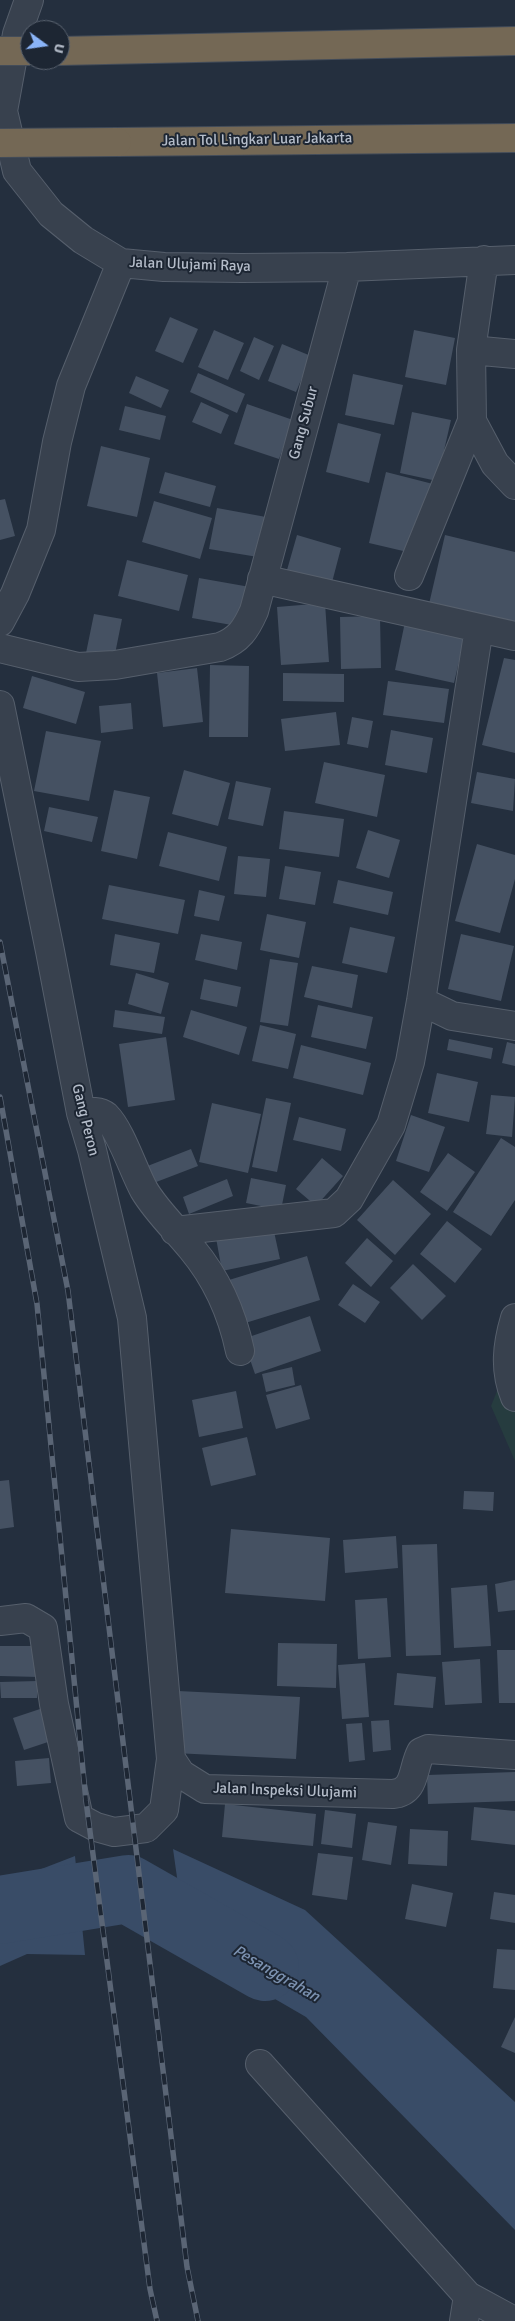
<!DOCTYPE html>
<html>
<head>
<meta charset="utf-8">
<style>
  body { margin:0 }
  #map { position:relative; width:515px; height:2321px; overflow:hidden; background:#242f3e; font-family:Signika,sans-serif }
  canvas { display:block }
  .north { position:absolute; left:20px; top:20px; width:50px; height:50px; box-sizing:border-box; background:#1d2633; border:1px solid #59626f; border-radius:50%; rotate:104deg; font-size:14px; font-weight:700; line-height:20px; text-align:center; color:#b4bcc9 }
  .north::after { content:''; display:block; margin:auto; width:18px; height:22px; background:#8ab4f8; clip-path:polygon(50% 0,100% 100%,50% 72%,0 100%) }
</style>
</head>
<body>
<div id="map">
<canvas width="515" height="2321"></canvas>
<div class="north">U</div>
</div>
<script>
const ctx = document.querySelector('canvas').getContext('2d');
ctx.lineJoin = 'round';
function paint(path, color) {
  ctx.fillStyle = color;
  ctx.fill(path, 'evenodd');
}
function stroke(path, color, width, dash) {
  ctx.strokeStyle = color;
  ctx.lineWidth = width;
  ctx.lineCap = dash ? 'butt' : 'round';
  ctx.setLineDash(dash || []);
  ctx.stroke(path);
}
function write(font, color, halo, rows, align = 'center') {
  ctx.font = font + ' Signika,sans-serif';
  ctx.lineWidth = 4;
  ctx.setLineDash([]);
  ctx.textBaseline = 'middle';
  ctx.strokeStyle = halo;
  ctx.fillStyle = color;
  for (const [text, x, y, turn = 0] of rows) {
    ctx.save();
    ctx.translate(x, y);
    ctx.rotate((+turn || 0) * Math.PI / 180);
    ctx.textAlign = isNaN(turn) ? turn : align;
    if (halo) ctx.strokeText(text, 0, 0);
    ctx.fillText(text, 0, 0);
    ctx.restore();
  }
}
paint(new Path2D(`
  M515,1346v115l-24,-55z`), '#263c3f');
paint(new Path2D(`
  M173,1849l132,61 210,192v128l-209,-213 -119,-69z
  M75,1856l10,99 -58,-1 -27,12v-81z`), '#394c67');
stroke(new Path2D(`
  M0,1910l128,-21 137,78`), '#394c67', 68);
paint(new Path2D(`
  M170,317l28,12 -15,34 -28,-12z
  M214,330l30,13 -16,37 -30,-13z
  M414,330l41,8 -9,47 -41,-8z
  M254,337l20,9 -15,34 -19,-9z
  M282,344l29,12 -15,36 -28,-11z
  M198,373l47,21 -8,19 -47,-21z
  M353,374l50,11 -9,40 -49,-10z
  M136,376l33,14 -8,18 -32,-15z
  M201,402l28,13 -8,19 -29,-12z
  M247,404l46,16 -14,39 -45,-15z
  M125,406l41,10 -6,24 -41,-10z
  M412,412l39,8 -14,61 -37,-8z
  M338,423l43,11 -12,49 -43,-11z
  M101,446l49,12 -13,59 -50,-11z
  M165,472l51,14 -6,21 -51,-14z
  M386,472l47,12 -17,70 -47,-11z
  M5,499l10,37 -15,4v-40z
  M154,501l58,17 -12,41 -58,-17z
  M217,508l49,9 -8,40 -49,-8z
  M297,535l44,13 -11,42 -45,-13z
  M445,535l70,17v71l-86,-19z
  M127,560l61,15 -9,36 -61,-15z
  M199,578l51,9 -7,40 -51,-9z
  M325,603l4,59 -48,3 -4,-58z
  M94,614l28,5 -8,40 -28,-6z
  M380,616l1,52 -40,1 -1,-52z
  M405,622l60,13 -11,48 -59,-13z
  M504,658l11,2v93l-33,-8z
  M210,665l39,1 -1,71h-39z
  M197,668l6,54 -40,5 -6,-54z
  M283,673l61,1v28l-61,-1z
  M32,676l53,16 -9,32 -53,-16z
  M388,681l61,8 -5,34 -61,-8z
  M131,703l2,26 -32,4 -2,-27z
  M336,712l4,33 -55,6 -4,-32z
  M352,717l21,4 -5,27 -21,-4z
  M391,730l42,8 -6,35 -42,-8z
  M46,731l55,10 -12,60 -55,-10z
  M324,762l61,13 -8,42 -62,-14z
  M184,770l46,13 -12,43 -46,-12z
  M477,772l38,7 -2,32 -42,-8z
  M236,781l35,7 -8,38 -35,-7z
  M114,790l36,7 -13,62 -36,-8z
  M49,807l49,10 -6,25 -48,-11z
  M284,811l60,8 -5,38 -60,-8z
  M368,830l32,10 -11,38 -33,-10z
  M168,832l59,15 -8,34 -60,-15z
  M477,844l38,11v24l-15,54 -45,-12z
  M238,856l32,3 -4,38 -32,-3z
  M285,866l36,6 -6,33 -36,-6z
  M338,880l55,12 -5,23 -55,-12z
  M109,885l76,15 -7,34 -76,-15z
  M199,890l26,6 -6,25 -25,-5z
  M267,914l39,8 -7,36 -39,-8z
  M350,927l45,10 -8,36 -45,-10z
  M115,934l45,9 -6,30 -44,-8z
  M201,934l41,8 -5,28 -42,-10z
  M461,934l53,12 -13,55 -53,-12z
  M270,959l28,4 -10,63 -28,-4z
  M312,966l46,9 -6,33 -48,-11z
  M136,973l33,10 -8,31 -33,-10z
  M204,979l37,8 -4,20 -37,-8z
  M318,1005l55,12 -7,32 -55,-12z
  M115,1010l50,7 -3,17 -49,-7z
  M191,1010l56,17 -8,28 -56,-18z
  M260,1025l36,9 -8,35 -36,-8z
  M166,1037l9,63 -47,7 -9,-63z
  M449,1039l44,9 -2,11 -44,-9z
  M507,1042l8,2v22l-13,-3z
  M301,1045l70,18 -8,32 -70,-17z
  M437,1073l41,9 -9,40 -41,-9z
  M491,1095l24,2 -3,40 -26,-3z
  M266,1098l25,5 -14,69 -25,-5z
  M212,1103l49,11 -13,59 -49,-11z
  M411,1115l34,12 -16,45 -33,-11z
  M299,1117l47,12 -5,22 -48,-11z
  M501,1138l14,9v53l-24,36 -38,-24z
  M191,1149l7,17 -47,18 -6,-17z
  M448,1153l27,19 -28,39 -27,-19z
  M322,1158l21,18 -27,30 -20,-17z
  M251,1178l35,7 -5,25 -35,-7z
  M227,1179l6,17 -44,18 -6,-17z
  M393,1180l38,34 -36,41 -38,-35z
  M447,1221l35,28 -27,34 -35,-29z
  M273,1227l7,32 -58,12 -6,-33z
  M367,1238l26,23 -22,26 -26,-24z
  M307,1256l13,44 -78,24 -13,-44z
  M413,1264l33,32 -24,24 -32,-32z
  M353,1284l27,18 -15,21 -27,-18z
  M310,1316l11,35 -66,23 -12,-35z
  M292,1367l3,18 -29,7 -4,-18z
  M301,1385l9,34 -34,10 -10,-34z
  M236,1391l7,37 -44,9 -7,-37z
  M247,1437l9,38 -45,11 -9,-38z
  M9,1480l5,47 -14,2v-48z
  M464,1491l30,1 -1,19 -30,-2z
  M231,1529l99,9 -5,63 -100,-8z
  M396,1536l2,32 -53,5 -2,-33z
  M437,1544l4,111 -35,1 -4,-111z
  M515,1580v30l-17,2 -3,-28z
  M487,1585l4,61 -37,2 -3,-60z
  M387,1598l4,59 -33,2 -3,-59z
  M278,1643l59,1 -1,44 -59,-2z
  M0,1646h39v31l-39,-1z
  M497,1650h18v53h-16z
  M480,1659l2,44 -37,2 -3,-43z
  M365,1663l4,54 -27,2 -4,-54z
  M397,1673l39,4 -3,31 -39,-3z
  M37,1681v17h-36l-1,-16z
  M178,1691l122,6 -4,62 -122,-6z
  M49,1706l11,32 -36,12 -11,-32z
  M389,1720l2,30 -18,2 -2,-31z
  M362,1723l3,37 -16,2 -3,-38z
  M49,1758l2,25 -34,3 -2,-25z
  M515,1772v29l-87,3 -1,-29z
  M225,1804l91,10 -3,32 -91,-9z
  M474,1807l41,4v34l-44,-5z
  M325,1810l31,4 -4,34 -31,-4z
  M368,1822l29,4 -6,39 -29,-5z
  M410,1829l38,2 -1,35 -39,-2z
  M318,1853l35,4 -6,43 -35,-5z
  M412,1884l41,9 -7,34 -41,-8z
  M494,1892l21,3v28l-25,-4z
  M497,1949l18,1v40l-22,-2z
  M515,2017v36l-14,-6z`), '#455162');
const minor = new Path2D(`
  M29,0l-12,34 -14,77 14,60 34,43 32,26 38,23 43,4 78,1 105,-1 168,-7
  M484,260l-13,90 1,71 23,43 20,21
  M471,350l44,4
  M409,576l63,-155
  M262,579l253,57
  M0,622l15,-28 26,-64 16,-88 14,-56 50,-123
  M0,648l78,19 37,-2 105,-18c19,-7 26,-18 34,-36l93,-344
  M0,705l50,246 31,162 11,37 40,168 39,441 10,15 24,15 188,5c23,-2 19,-25 28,-42l7,-3 87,6
  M421,1001l31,15 63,10
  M81,1113c8,-1 18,-3 25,3 15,15 27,54 38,74 13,22 32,39 48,59 25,30 40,64 48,102
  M175,1231l159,-18 15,-14 42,-74 19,-63 11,-61 58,-373
  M515,1318c-8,27 -11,52 0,79
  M0,1621l26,-3 17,10 11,76 25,114 17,9 18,5 32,-4 18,-18 7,-51
  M260,2064l208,232 46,25
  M464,2321l4,-25`);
const highway = new Path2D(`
  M60,51l455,-10
  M117,142l398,-4`);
stroke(minor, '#565f6c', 30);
stroke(highway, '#434c59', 30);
stroke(minor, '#38414e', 28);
stroke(highway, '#746855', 28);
const rail = new Path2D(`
  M0,942l68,349 119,976 11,54
  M0,1097l37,207 49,497 64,488 7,32`);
stroke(rail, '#5a6575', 5.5);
stroke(rail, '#1d2633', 4, [11]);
const highwayBridge = new Path2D(`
  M0,51h30
  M0,143l117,-1`);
stroke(highwayBridge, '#434c59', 30, []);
stroke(highwayBridge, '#746855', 28);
write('15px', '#b4bcc9', '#1d2633', [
  ["Jalan Tol Lingkar Luar Jakarta",257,140,-1],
  ["Jalan Ulujami Raya",190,265,2],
  ["Gang Subur",304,423,-75],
  ["Gang Peron",85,1120,76],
  ["Jalan Inspeksi Ulujami",285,1791,2]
]);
write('italic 16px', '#7c92b1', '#1d2633', [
  ["Pesanggrahan",276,1974,30]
]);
</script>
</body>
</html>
